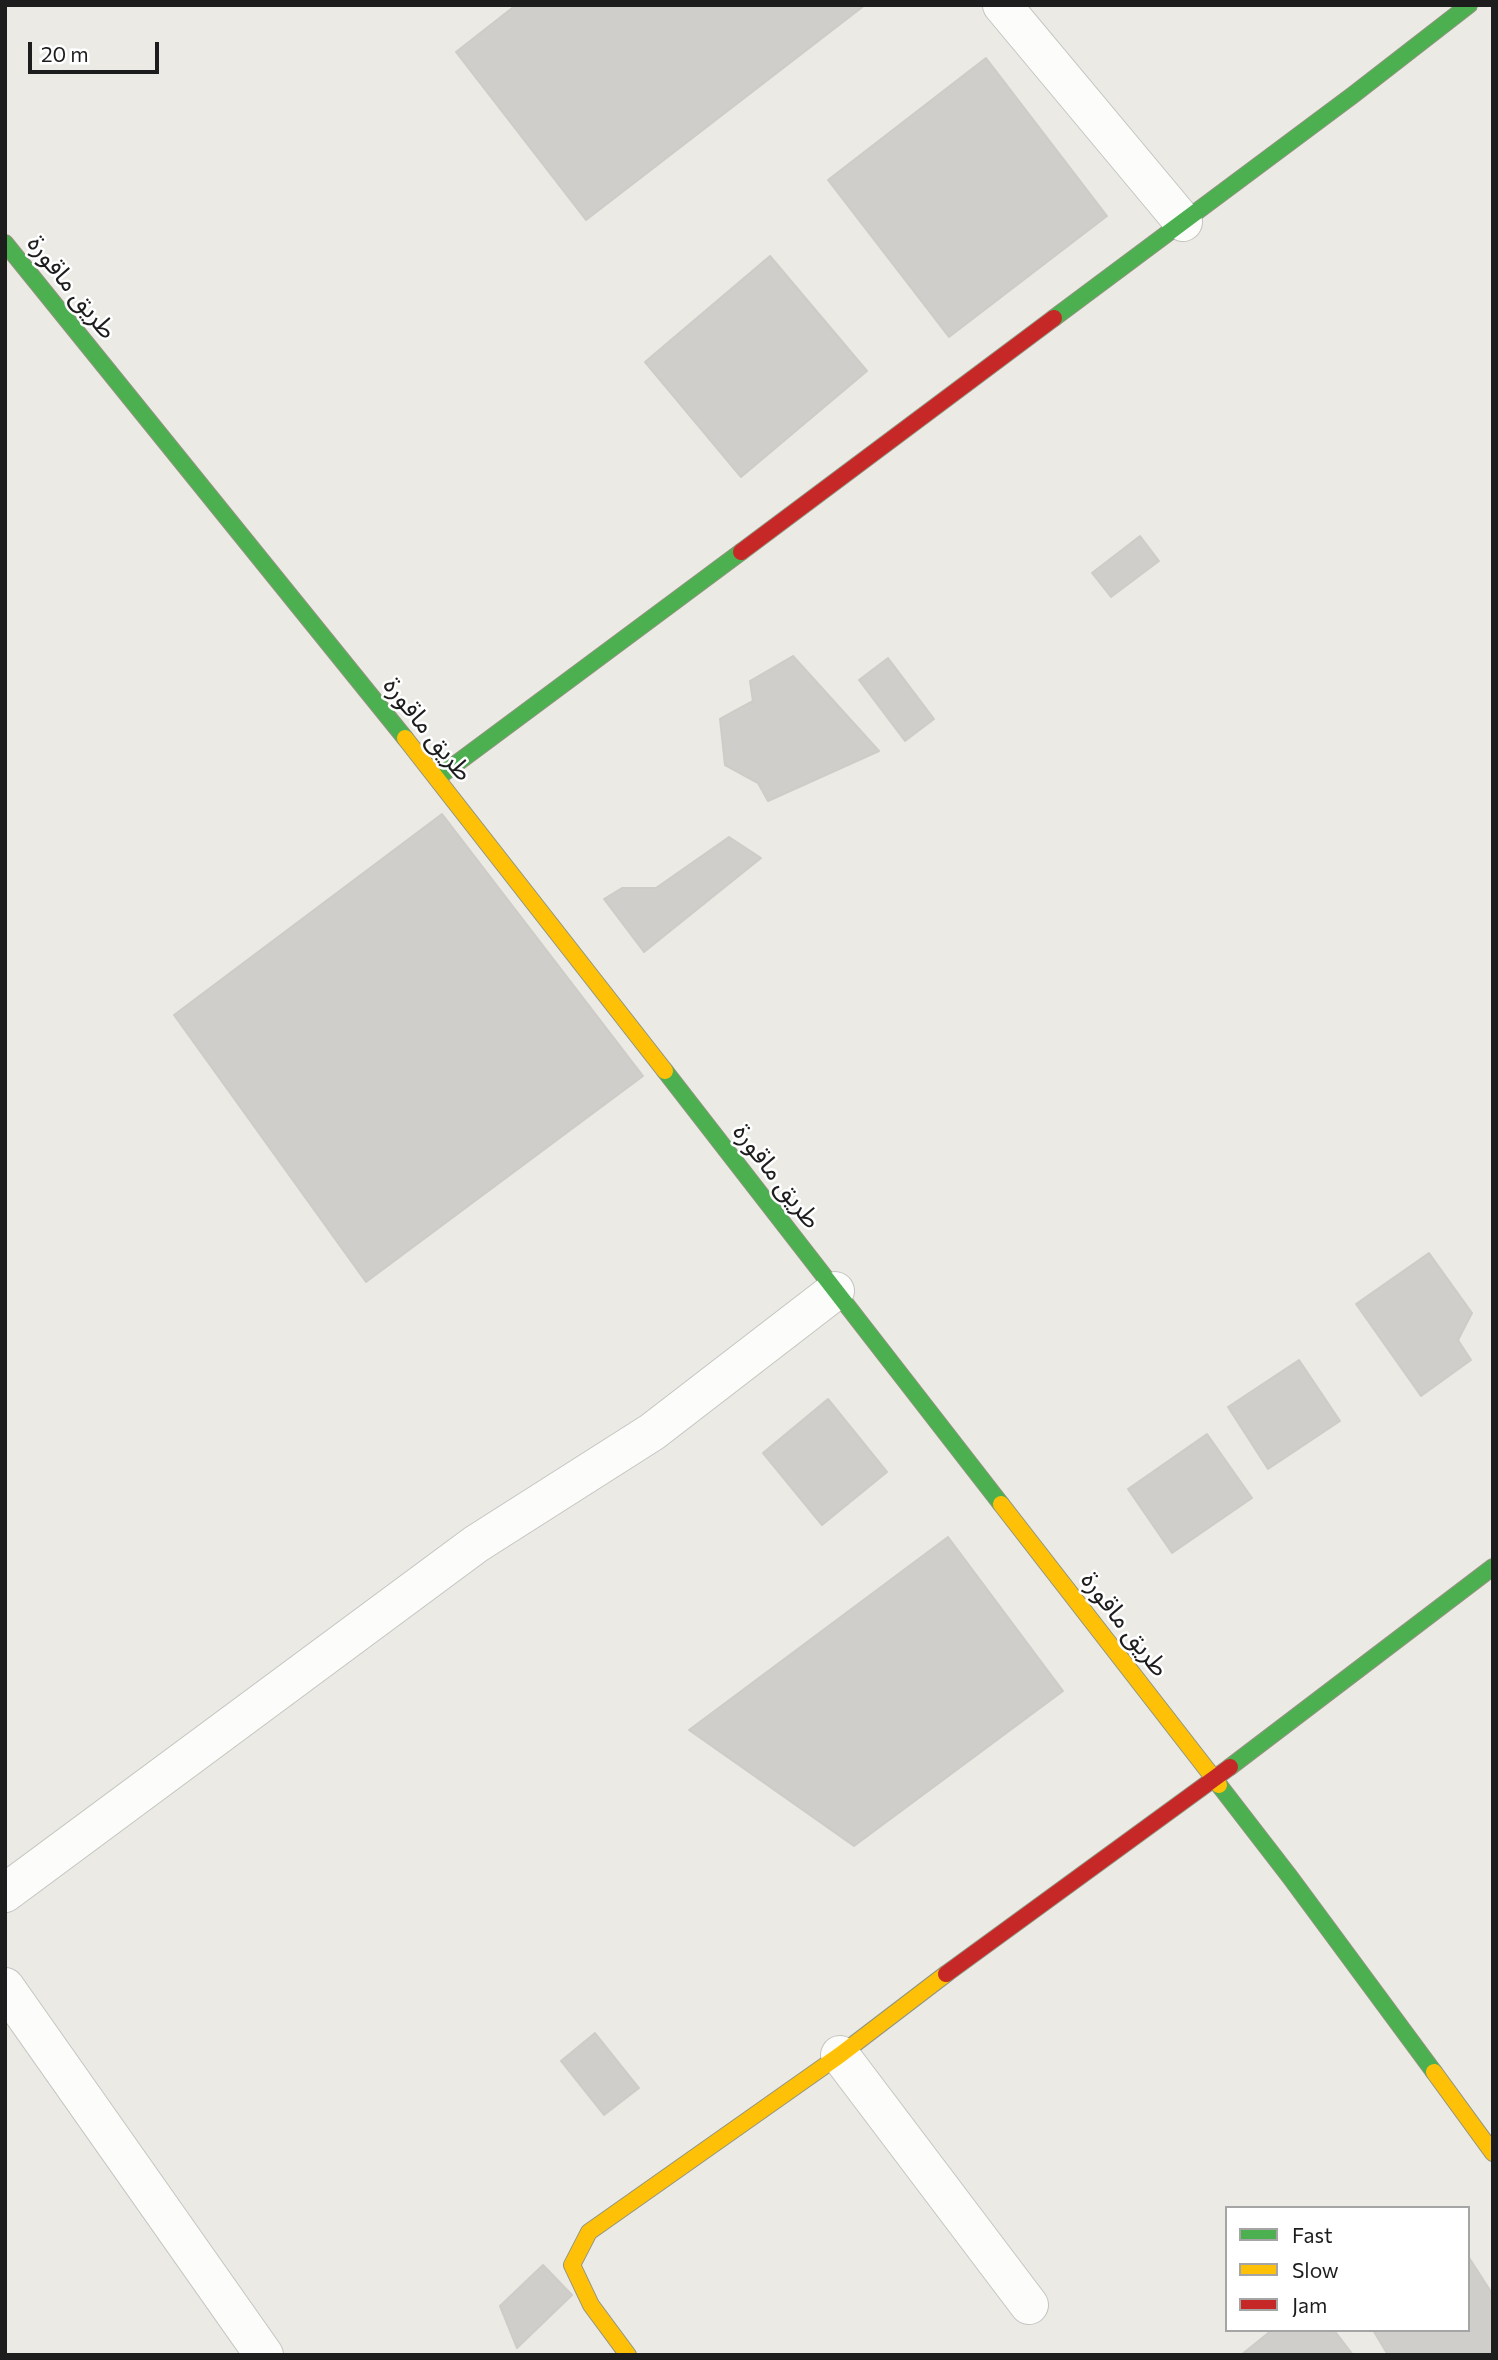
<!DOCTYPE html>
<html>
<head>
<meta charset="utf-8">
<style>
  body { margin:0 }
  #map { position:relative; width:1498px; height:2360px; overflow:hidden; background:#ebeae5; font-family:Commissioner,sans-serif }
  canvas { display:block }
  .frame { position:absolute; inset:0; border:7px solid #1d1d1d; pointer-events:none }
  .legend { position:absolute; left:1225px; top:2206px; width:245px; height:126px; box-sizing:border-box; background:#fff; border:2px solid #a5a5a5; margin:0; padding:9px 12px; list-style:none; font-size:21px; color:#1d1d1d }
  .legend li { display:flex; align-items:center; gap:14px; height:35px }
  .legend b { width:35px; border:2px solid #a5a5a5 }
  .scale { position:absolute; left:28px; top:42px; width:131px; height:32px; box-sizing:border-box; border:4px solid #1d1d1d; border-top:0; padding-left:9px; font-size:21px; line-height:24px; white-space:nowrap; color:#1d1d1d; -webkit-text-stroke:5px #fff; paint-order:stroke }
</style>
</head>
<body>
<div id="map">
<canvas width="1498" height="2360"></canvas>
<div class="frame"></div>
<ul class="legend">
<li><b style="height:9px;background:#4caf50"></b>Fast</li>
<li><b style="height:9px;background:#ffc107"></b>Slow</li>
<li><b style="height:9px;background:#c62828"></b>Jam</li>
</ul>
<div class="scale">20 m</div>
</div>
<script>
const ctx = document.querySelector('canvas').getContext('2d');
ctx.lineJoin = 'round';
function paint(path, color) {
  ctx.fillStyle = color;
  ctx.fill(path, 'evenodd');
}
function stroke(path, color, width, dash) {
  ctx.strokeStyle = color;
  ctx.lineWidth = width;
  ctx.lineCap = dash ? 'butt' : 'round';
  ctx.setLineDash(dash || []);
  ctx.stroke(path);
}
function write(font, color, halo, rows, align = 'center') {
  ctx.font = font + ' Commissioner,"Noto Sans Arabic",sans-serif';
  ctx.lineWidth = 5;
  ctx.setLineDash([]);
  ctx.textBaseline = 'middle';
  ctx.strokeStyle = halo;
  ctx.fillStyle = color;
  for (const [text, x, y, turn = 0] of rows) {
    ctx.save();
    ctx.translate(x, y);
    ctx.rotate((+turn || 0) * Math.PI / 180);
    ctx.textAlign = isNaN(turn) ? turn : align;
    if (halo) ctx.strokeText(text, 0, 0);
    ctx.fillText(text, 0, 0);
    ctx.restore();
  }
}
const building = new Path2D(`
  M516,5h349l-279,215 -130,-168z
  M986,58l121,158 -158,121 -121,-157z
  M770,256l97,115 -126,106 -96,-115z
  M1140,536l19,25 -48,36 -19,-24z
  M793,656l86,95 -111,50 -10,-18 -33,-18 -5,-46 33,-18 -3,-20z
  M888,658l46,61 -29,22 -46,-61z
  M442,814l201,262 -277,206 -192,-267z
  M729,837l32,21 -117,94 -40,-53 18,-11h34z
  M1429,1253l43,60 -14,27 13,20 -50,36 -65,-92z
  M1299,1360l41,61 -72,48 -40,-62z
  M828,1399l59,73 -65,53 -59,-72z
  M1207,1434l45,64 -80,55 -44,-64z
  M948,1537l115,154 -209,155 -165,-116z
  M595,2033l44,55 -35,27 -43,-54z
  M1468,2256l25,39v60h-105l-15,-25h95z
  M543,2265l29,30 -55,53 -17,-42z
  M1272,2330h62l19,25h-112z`);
paint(building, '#d0cecb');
stroke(building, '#ceccc7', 2);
const street = new Path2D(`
  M1002,5l181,217
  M5,1893l471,-349 176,-112 183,-141
  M5,1987l259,368
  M840,2055l189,250`);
const fast = new Path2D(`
  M5,243l400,495
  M1054,318l299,-223 116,-90
  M437,778l304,-226
  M665,1071l336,433
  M1230,1767l263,-200
  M1219,1785l71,92 144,195`);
const slow = new Path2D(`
  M405,738l260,333
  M1001,1504l218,281
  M1434,2072l59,81
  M628,2355l-37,-50 -19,-40 17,-33 251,-177 106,-81`);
const jam = new Path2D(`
  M741,552l313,-234
  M946,1974l284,-207`);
stroke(street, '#c4c4c1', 40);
stroke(fast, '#91947f', 18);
stroke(slow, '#91947f', 18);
stroke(jam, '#91947f', 18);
stroke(street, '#fcfcfb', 38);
stroke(fast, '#4caf50', 16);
stroke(slow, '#ffc107', 16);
stroke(jam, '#c62828', 16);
write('26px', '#1d1d1d', '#fff', [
  ["طريق ماقورة",72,287,51],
  ["طريق ماقورة",428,729,51],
  ["طريق ماقورة",777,1176,52],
  ["طريق ماقورة",1125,1624,52]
]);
</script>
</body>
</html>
